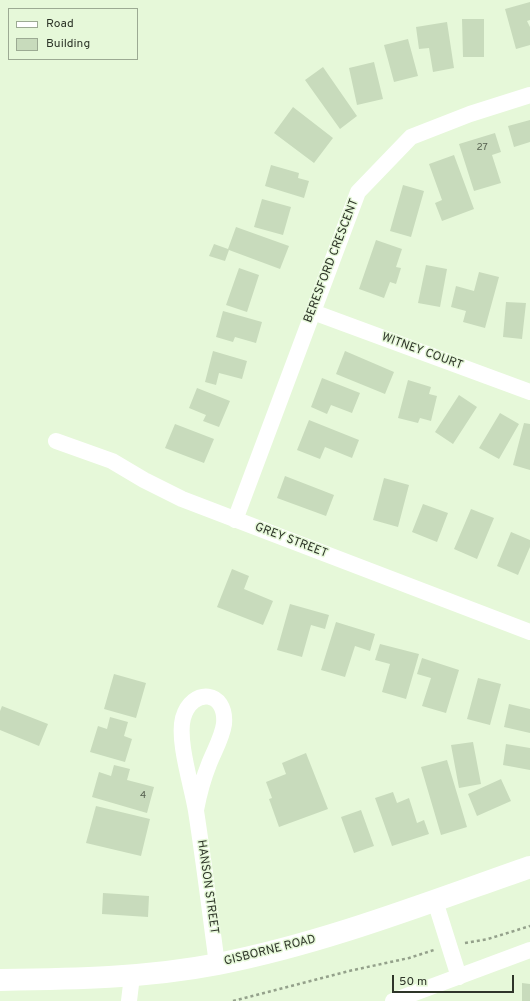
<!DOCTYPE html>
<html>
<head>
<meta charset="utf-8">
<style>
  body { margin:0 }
  #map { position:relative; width:530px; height:1001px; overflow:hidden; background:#e6f8d9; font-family:Overpass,sans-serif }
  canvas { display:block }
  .legend { position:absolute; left:8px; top:8px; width:130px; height:52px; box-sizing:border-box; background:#e6f8d9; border:1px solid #9caa93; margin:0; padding:5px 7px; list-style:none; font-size:12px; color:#2e3529 }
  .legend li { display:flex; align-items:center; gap:8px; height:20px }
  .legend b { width:20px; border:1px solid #9caa93 }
  .scale { position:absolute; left:392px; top:975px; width:122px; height:18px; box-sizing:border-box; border:2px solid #2e3529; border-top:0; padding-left:5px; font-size:12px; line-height:14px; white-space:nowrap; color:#2e3529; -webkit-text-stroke:3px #e6f8d9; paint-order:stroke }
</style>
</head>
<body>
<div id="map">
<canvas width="530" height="1001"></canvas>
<ul class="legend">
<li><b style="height:5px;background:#fff"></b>Road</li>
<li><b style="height:11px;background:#c8dbbc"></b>Building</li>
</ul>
<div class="scale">50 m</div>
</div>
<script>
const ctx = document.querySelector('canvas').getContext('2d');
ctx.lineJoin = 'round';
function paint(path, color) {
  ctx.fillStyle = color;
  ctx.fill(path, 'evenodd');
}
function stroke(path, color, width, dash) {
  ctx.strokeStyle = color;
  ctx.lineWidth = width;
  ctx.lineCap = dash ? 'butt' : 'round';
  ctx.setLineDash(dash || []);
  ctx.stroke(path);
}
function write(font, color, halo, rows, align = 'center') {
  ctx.font = font + ' Overpass,sans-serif';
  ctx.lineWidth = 3;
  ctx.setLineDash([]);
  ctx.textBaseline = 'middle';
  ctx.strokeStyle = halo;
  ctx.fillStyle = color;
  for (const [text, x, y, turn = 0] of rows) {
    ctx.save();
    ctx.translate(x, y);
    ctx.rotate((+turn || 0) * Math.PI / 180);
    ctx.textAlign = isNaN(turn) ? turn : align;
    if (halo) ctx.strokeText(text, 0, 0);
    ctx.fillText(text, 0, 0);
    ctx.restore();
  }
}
paint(new Path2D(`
  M530,2v18l-3,1 3,6v18l-14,4 -11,-40z
  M462,19h22v38h-21z
  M447,22l7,46 -21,4 -4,-24 -10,1 -3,-22z
  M408,39l10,37 -24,6 -10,-37z
  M374,62l9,37 -26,6 -8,-37z
  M323,67l34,49 -17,13 -35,-49z
  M293,107l40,31 -19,25 -40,-30z
  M530,120v22l-16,5 -6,-21z
  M495,133l6,19 -9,3 9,28 -27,8 -15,-47z
  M454,155l20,54 -32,12 -7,-18 7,-3 -13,-36z
  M271,165l28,8 -1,5 11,3 -5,17 -39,-12z
  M403,185l21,6 -13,46 -21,-6z
  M262,199l29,8 -8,28 -29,-8z
  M236,227l53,19 -9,23 -51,-19 -4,11 -16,-5 5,-12 14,5z
  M376,240l26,9 -6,18 5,1 -5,16 -6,-2 -6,16 -25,-9z
  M426,265l21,4 -7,38 -22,-4z
  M239,268l20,7 -12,37 -21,-7z
  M479,272l20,5 -14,51 -22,-6 3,-11 -15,-4 5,-21 18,5z
  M506,302l20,1 -4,36 -19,-2z
  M223,311l39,11 -6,21 -21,-6 -2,5 -17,-5z
  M213,351l34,10 -5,18 -23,-6 -3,12 -11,-3z
  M345,351l49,21 -9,22 -49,-20z
  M322,378l38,15 -8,20 -21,-8 -4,9 -16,-7z
  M408,380l23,7 -2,7 8,2 -6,25 -11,-3 -2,5 -20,-5z
  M197,388l33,13 -11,26 -16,-6 3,-6 -17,-7z
  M459,395l18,12 -24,37 -18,-12z
  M500,413l19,11 -20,35 -20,-11z
  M309,420l50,20 -7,18 -27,-11 -5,12 -23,-9z
  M524,423l6,1v46l-17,-5z
  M175,424l39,15 -10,24 -39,-15z
  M285,476l49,19 -8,21 -49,-18z
  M384,478l25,7 -11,42 -25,-7z
  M423,504l25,9 -11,29 -25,-10z
  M471,509l23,9 -17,41 -23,-10z
  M511,532l19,8v7l-12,28 -21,-9z
  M232,569l17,7 -5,13 29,12 -10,24 -46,-18z
  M290,604l39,11 -4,14 -14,-4 -9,32 -25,-7z
  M336,622l39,12 -5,17 -15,-5 -10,31 -24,-7z
  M380,644l39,10 -13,45 -24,-7 8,-28 -15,-4z
  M422,658l37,12 -13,43 -24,-7 9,-28 -14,-4z
  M114,674l32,9 -10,35 -32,-9z
  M478,678l23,6 -11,41 -23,-6z
  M509,704l21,5v24l-26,-6z
  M2,706l46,18 -9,22 -39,-16v-19z
  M110,717l18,5 -4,14 8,3 -7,23 -35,-10 8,-26 9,3z
  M473,742l8,42 -22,4 -8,-43z
  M506,744l24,4v22l-27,-5z
  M306,753l22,56 -49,18 -10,-28 3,-1 -6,-16 20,-8 -4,-11z
  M447,760l20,67 -26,8 -20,-68z
  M114,765l16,4 -3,11 27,7 -7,26 -55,-16 7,-25 12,4z
  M501,779l10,22 -34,15 -9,-22z
  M393,792l4,11 12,-5 8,25 7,-3 5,14 -37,12 -17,-48z
  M96,806l54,13 -9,37 -55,-13z
  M361,810l13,36 -20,7 -13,-36z
  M103,893l46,3 -1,21 -46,-3z
  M522,983l8,1v17h-8z`), '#c8dbbc');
stroke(new Path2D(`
  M465,943l23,-4 42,-13
  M233,1001l116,-30 60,-13 25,-8`), '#94a18b', 2.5, [3, 3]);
stroke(new Path2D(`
  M313,312l217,80
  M56,441l56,20 32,19 38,19 348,133
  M235,520l123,-328 53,-55 59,-23 60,-19
  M196,810c3,-16 7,-31 13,-46 5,-13 13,-26 15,-40 3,-34 -32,-37 -41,-6 -6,23 9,68 13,93 8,51 14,102 21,153
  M435,901l24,76
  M129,1001l3,-25
  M393,1001l137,-51`), '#fff', 16);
stroke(new Path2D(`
  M0,980c73,-1 146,-2 218,-16 107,-21 209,-61 312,-97`), '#fff', 22);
write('10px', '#545e4e', null, [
  ["27",482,148],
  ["4",143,796]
]);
write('12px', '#2e3529', '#e6f8d9', [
  ["BERESFORD CRESCENT",332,261,-69],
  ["WITNEY COURT",422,352,20],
  ["GREY STREET",291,541,21],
  ["HANSON STREET",207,887,82],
  ["GISBORNE ROAD",270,951,-14]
]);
</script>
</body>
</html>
